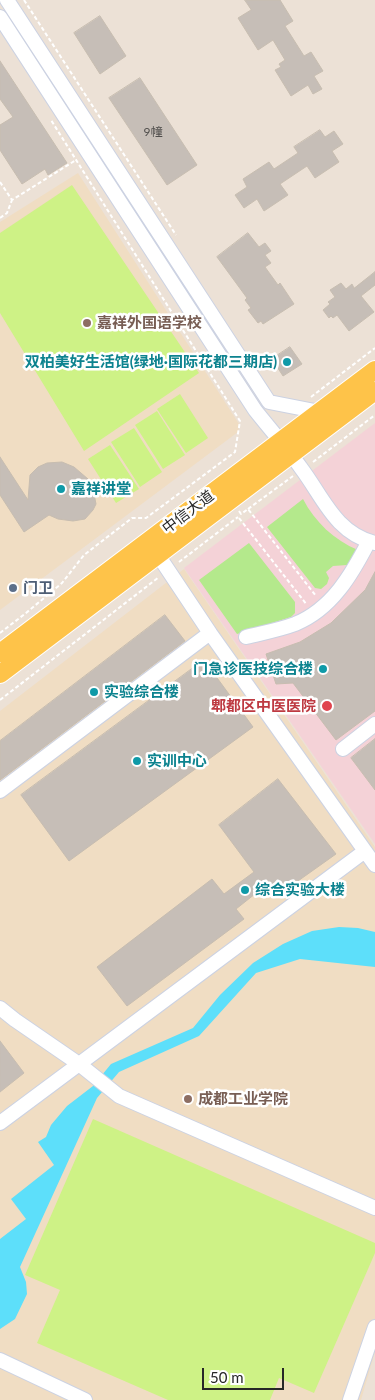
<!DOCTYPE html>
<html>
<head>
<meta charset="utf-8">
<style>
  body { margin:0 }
  #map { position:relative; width:375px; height:1400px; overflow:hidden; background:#ece1d6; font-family:Lato,sans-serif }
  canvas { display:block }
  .scale { position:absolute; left:202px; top:1368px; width:82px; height:22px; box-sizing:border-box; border:2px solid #272727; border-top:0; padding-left:6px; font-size:15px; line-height:18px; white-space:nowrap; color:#272727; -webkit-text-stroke:4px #fff; paint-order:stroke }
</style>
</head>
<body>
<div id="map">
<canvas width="375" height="1400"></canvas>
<div class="scale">50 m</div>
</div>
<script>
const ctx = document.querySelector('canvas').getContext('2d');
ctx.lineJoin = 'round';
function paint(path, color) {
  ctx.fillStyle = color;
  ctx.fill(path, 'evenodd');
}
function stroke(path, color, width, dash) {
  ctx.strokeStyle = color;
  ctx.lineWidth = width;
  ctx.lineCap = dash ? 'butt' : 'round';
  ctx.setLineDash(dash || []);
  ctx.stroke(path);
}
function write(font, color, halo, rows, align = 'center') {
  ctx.font = font + ' Lato,"Noto Sans SC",sans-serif';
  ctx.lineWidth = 5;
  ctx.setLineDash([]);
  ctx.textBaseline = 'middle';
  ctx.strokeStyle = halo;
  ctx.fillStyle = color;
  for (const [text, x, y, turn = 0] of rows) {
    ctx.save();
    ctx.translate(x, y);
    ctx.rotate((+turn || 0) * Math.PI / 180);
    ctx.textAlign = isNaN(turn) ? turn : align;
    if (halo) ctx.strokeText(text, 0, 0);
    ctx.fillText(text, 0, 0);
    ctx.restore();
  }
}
paint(new Path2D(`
  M78,173l161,251 -1,8 -238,178v-388z
  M184,569l191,278v505l-14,48h-361v-689z`), '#f0ddc3');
paint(new Path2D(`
  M375,423v421l-191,-276z`), '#f4d2d7');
paint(new Path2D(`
  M303,499c12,23 31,41 55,51l-11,15 -14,1 -7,6 3,6 -2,6 -6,5 -6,-1 -48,-61z
  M249,543l46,59v11l-4,4 -54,17 -38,-54z`), '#b4e98c');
paint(new Path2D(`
  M72,185l127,188 -115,78 -84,-138v-80z
  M180,394l28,44 -22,15 -29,-44z
  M157,411l28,44 -22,14 -28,-44z
  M134,428l28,44 -22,15 -29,-45z
  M110,445l29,44 -23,14 -28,-44z
  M93,1119l282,124v10l-61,140 -35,-15 -9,22h-102l-131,-57 23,-53 -35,-15z`), '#cef286');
paint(new Path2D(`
  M339,927l19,1 17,4v35l-75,-8 -44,14 -57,63 -80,36 -22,26 -77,169 6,15 1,12 -12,25 -15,10v-90l26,-20 -15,-20 43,-34 -16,-23 8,-5 5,-12 16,-19 26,-20 18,-22 82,-36 27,-33 33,-32 30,-19 29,-13z`), '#5ddffa');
const building = new Path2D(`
  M245,0h35l13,21 -8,5 19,30 7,-4 12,19 -9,5 8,13 -9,5 -5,-9 -17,11 -16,-26 6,-3 -2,-3 6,-4 -12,-20 -15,10 -20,-32 13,-8z
  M100,16l26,40 -26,18 -26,-41z
  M0,61l67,102 -19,12 -3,-6 -23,15 -22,-34v-25l13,-8 -13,-18z
  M140,78l57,87 -30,20 -58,-87z
  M320,130l5,7 9,-6 9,13 -11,7 7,11 -24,16 -8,-12 -27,18 8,11 -24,16 -7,-12 -13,9 -9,-13 12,-8 -4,-8 26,-17 5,7 24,-16 -4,-6z
  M248,233l11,14 6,-4 6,8 -6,4 6,8 -6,4 13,18 2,-2 14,21 -31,20 -2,-3 -3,2 -10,-13 3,-2 -6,-8 2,-2 -30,-41z
  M375,272v13l-14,11 13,16 -25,19 -12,-16 -4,3 -2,-2 -2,2 -6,-8 7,-6 -2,-2 7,-5 -5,-7 11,-7 5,6 6,-5 2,4z
  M290,347l12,17 -19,12 -11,-17z
  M0,457l28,43 2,-25 8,-8 9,-4 15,-1 12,5 14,12 6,15 2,10 -3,6 -8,9 -12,2 -15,-2 -9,-4 -25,17 -24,-37z
  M375,572v139l-39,29 -43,-57 -17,1 -10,-30 34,-12 31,-19 34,-33z
  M165,615l20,26 -185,139v-39z
  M204,660l49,67 -184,134 -48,-66z
  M375,739v51l-24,-32z
  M278,779l58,75 -62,44 -9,-12 -29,23 8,10 -117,87 -30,-39 115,-88 12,15 30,-22 -35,-47z
  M0,1041l24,32 -24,19z`);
paint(building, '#c6beb7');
stroke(building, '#c7bdb0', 1);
const minor = new Path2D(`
  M7,0l262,402 51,10
  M0,17l255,393c15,19 32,38 46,58 22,29 34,65 74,75
  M246,637c16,-4 33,-7 49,-13 37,-15 57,-50 74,-83
  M343,749l32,-25
  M0,791l210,-158 -52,-78
  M365,851l10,14
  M0,1008l15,12 64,44 40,32 256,112
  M0,1123l365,-272 -155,-218
  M0,1360l85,40
  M350,1400l25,-73`);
const major = new Path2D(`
  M0,653l375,-283
  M0,674l375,-283`);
stroke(minor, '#ccd2e2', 16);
stroke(major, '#fff', 20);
stroke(new Path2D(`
  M24,0l152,235
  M0,182l12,18 64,-40
  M0,218l7,-5 5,-13
  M311,397l64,-49
  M313,462l62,-47
  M248,509l45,-33
  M239,511l2,3 7,-5 68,87
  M239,518l68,87
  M179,562l59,-45
  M0,633l26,-20 36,-30 22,-28 48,-37h14l89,-66 5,-31 -189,-301
  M0,700l159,-123`), '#fff', 2, [4, 2.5]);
stroke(minor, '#fff', 14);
stroke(major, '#fec349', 18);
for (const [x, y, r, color] of [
  [87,323,5,"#8d6e63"],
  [287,362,5,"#0f9aa8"],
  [61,489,5,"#0f9aa8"],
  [13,588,5,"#5c6f8a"],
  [323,669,5,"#0f9aa8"],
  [94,692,5,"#0f9aa8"],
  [327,706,6,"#e0444e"],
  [137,761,5,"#0f9aa8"],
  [245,890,5,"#0f9aa8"],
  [188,1099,5,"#8d6e63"]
]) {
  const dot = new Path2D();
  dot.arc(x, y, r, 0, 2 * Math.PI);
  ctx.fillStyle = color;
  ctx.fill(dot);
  stroke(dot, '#fff', 2);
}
write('12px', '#4f4d4b', null, [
  ["9幢",153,132]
]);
write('bold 15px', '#785e54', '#fff', [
  ["嘉祥外国语学校",97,323],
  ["成都工业学院",198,1099]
], 'left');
write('bold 15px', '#0d838f', '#fff', [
  ["双柏美好生活馆(绿地·国际花都三期店)",277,362,"right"],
  ["嘉祥讲堂",71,489],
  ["门急诊医技综合楼",313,669,"right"],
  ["实验综合楼",104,692],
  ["实训中心",147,761],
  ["综合实验大楼",255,890]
], 'left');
write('15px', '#272727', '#fff', [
  ["中信大道",188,512,-37]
]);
write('bold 15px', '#4e5e75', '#fff', [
  ["门卫",23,588]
], 'left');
write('bold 15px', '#be3a42', '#fff', [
  ["郫都区中医医院",316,706]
], 'right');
</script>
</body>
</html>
